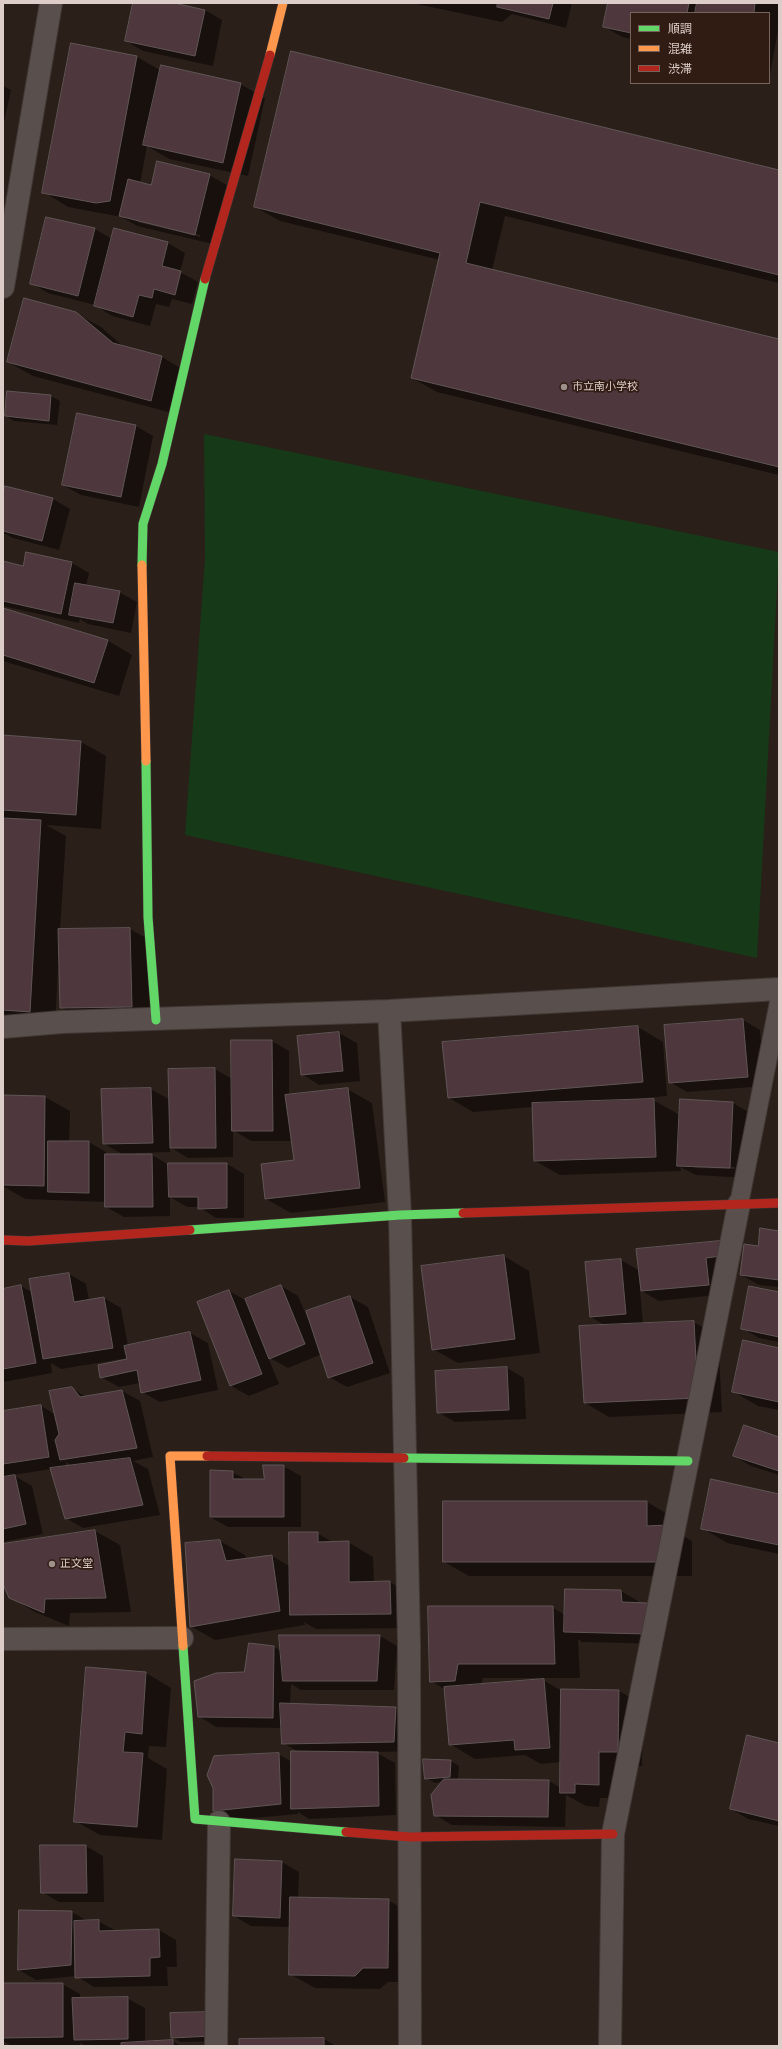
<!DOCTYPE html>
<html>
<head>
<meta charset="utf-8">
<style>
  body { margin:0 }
  #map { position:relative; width:782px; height:2049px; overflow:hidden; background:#2b1f1a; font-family:Poppins,"Noto Sans JP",sans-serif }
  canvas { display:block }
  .frame { position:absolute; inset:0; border:4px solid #dccdc8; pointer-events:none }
  .legend { position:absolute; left:630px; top:12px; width:140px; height:72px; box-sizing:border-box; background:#311c14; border:1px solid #75635c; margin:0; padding:5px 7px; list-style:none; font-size:12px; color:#dccdc8 }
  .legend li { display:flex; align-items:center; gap:8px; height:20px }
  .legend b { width:20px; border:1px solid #75635c }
</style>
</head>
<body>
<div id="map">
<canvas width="782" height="2049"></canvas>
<div class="frame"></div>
<ul class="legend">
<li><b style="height:5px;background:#63d668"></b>順調</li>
<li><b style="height:5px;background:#ff974d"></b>混雑</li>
<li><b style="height:5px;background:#b3261e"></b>渋滞</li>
</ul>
</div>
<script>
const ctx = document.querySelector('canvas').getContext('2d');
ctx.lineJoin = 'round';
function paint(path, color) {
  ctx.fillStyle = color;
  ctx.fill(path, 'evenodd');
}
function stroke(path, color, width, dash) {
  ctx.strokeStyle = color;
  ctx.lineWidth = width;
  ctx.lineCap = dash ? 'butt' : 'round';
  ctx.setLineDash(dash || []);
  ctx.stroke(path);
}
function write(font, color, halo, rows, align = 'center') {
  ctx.font = font + ' Poppins,"Noto Sans JP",sans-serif';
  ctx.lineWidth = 3.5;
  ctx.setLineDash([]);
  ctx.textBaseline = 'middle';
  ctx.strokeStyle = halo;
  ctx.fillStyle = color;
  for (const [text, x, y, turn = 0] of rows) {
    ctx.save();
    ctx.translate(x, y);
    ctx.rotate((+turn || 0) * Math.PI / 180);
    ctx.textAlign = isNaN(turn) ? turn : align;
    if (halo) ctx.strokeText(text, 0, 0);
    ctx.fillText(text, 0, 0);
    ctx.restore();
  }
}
paint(new Path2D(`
  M204,434l575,118 -22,406 -572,-123 20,-277z`), '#163a17');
paint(new Path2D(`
  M134,3h40l31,7 17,10 -9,46 -70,-15 -17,-10z
  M412,3h160l-6,25 -54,-14 -10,8z
  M609,3h170v21l-9,51 -1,-62h-138v26l-9,-2 -17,-10z
  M137,57l23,13 80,14 25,14 -17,78 -79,-17 -22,-13 -7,38 12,3 57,-12 18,10 -14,59 -76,-18 -15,-9 -54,-10 -24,-15zM137,220l63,15v2l-63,-15z
  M3,86l8,4 -8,37z
  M779,171v112l-274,-67 -13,54 287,70v135l-342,-83 -25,-14 28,-118 -160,-39 -25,-14z
  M95,229l17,10 56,4 17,10 -5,19 18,10 -6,22 -20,-5 -3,8 -13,-3 -6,22 -38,-10 -17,-11 -47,-12 -17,-10z
  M75,313l26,14 23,20 38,10 25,15 -11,42 -143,-38 -25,-14z
  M8,392l43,4 9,5 -3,24 -43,-4 -8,-5z
  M77,414l59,12 17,10 -14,71 -58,-12 -18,-10z
  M3,498l50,1 17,10 -11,41 -46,-12 -10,-5z
  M27,553l45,10 17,10 -3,13 33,6 18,10 -6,31 -43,-9 -8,-5 -1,4 -76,-17v-44l21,5z
  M3,609l104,31 25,15 -13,41 -116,-35z
  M3,736l78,6 25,14 -5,73 -55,-4 20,11 -6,94 70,-1 25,14 1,78 -70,1 -25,-15 -1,-40h-2l-3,59 -52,-4z
  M743,1020l17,10 5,56 -78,6 -17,-10z
  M638,1027l25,15 4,54 -35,3v1h21l25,14 1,8 54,-19 17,10 -2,65 -52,-3 -16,-8 1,4 -121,4 -25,-14 -2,-54 -60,5 -24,-14zM695,1166l40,1v2l-40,-1z
  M339,1033l18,10 3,38 -41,4 -17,-11 -4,-37z
  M272,1041l17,10v45l58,-7 25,14 13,99 -94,11 -25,-14 -4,-34 33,-4 -4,-25 -1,5h-39l-18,-11v27l-45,1 -18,-11v5l-35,1v2h17l17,10 58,-1 17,10v44h-28l-17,-11h-12l-17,-10v19l-46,1 -18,-10v-5l-81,-3 -22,-13v-90l42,1 25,14 -1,31h20l17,10v3h18l-20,-11 47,-55 19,11 45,-31 17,10z
  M779,1232v55l-20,-2 -18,-10 18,-28z
  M720,1242l17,10 1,14 -15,1 3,27 -67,7 -19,-11 3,34 51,-2 24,14 4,76 -113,5 -24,-14 21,-77 -15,-9 30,-57 19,11z
  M504,1256l25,15 11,82 -82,10 -25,-14z
  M69,1274l17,10 3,16 15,-2 17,10 7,38 62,-13 18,10 10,47 -58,12 -18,-10 -2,-9 -21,4 -18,-10 27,-17v-2l-67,11 -10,-6 1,10 -49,9v-92l18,-4 12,7z
  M281,1286l17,10 11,26 41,-25 18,10 22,66 -43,14 -18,-10 -7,-23 -34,14 -20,-11 11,27 -30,12 -18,-10 -33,-83 31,-12 16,9z
  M779,1293v49l-20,-4 -17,-10z
  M779,1349v61l-21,-4 -24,-14z
  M507,1368l17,10 2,41 -71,3 -17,-10z
  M71,1388l15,9 36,-6 18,10 13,56 -20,4 15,8 12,46 -77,13 -17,-10 -15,-49 -38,6 19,11 11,48 -40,8v-130l38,-6 15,9zM66,1462l7,5h-7z
  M779,1439v36l-28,-9 -17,-10z
  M283,1466l18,10v51h-73l-18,-10 22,-45 15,8h18z
  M779,1495v59l-52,-11 -25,-15z
  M647,1502l24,14v13l21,12v35h-223l-25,-14z
  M95,1531l25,14 11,67 -61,1 -1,13 -34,-14 -25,-15 -7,-16v-36z
  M317,1533l17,10 14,-1 25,15 1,26 16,-1 25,15v31l-99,1 -12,-7 1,3 -90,15 -25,-14 30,-85 25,14 1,5 26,-4 19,11z
  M621,1591l17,10v3l27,10 -1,30 -82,-2 -4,-3 2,39h-97l-2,7 62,-5 19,11h57l24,14 -1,61h-18l-1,32h-23l-1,9 -13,-1 -20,-11 -1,32 -113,-2 -17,-10 8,-33 -8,1 -9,-5 25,-17 8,5 -1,14 91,1 12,7v-26l-20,2 -16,-9 -50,4 -25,-15 -4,-54 -15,-9 -2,-74h123l13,8z
  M380,1636l17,10 -3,44h-93l-10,-6 -1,21 106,3 17,10 -2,33 -36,1 20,11 1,52 -87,4 -11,-7v2l-67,6 -17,-10 64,-56 14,8 7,-10 -16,-9 -1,-15 -66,-1 -17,-11 75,-69 7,4z
  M146,1673l25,15 -5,59 -17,-1 -1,12 19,11 -5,71 -62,-5 -25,-14z
  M779,1744v82l-31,-7 -17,-10z
  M86,1846l17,10 1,46h-45l-17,-10z
  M282,1862l17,10 -1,26 90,2 25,15 -1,67h-24l-8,7 -65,-1 -25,-14 1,-47 -40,-1 -17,-10z
  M20,1911l52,1 17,10 9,-1 18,10 43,-1 17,10 1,27h-10l1,19 -74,1 -18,-11 -40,4 -17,-10z
  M3,1984h59l18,10v5l47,-1 18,10v34l27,-1 9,5h-95l-6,-3v3h-68l-9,-5z
  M171,2014l49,27 -39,1 -9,-5z
  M324,2039l12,7h-96z`), '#0007');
const building = new Path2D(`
  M133,3h41l31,7 -10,46 -70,-15z
  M498,3h55l-4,16 -52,-12z
  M608,3h81l-2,10h-56v20l-28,-6z
  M697,3h58l-1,10h-59z
  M71,43l66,13 -27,145 -14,2 -54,-10z
  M291,51l488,119v105l-299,-73 -14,61 313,76v128l-368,-89 29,-125 -186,-46z
  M161,65l80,18 -18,80 -80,-18z
  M157,161l53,13 -15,61 -76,-19 9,-37 23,6z
  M46,217l49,11 -17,68 -48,-12z
  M114,228l54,14 -6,24 19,5 -6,24 -21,-6 -2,9 -13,-3 -6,22 -39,-11z
  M24,298l52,14 37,31 49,13 -11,45 -144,-39z
  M7,391l44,4 -2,26 -44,-5z
  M77,413l59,12 -15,72 -59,-12z
  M5,486l48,12 -11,43 -39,-10v-37z
  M26,552l46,10 -11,52 -58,-13v-40l20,5z
  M75,583l45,8 -7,32 -44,-8z
  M3,608l105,32 -14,43 -91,-28z
  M3,735l78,6 -5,74 -73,-5z
  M3,818l38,2 -11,192 -27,-2z
  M130,928l2,79 -72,1 -2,-79z
  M743,1019l5,58 -79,6 -5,-58z
  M638,1026l5,56 -195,16 -6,-56z
  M339,1032l4,39 -42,4 -4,-39z
  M231,1040h41l1,91h-41z
  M215,1068l1,80h-46l-2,-79z
  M151,1088l2,55 -50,1 -2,-55z
  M348,1088l12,100 -95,11 -4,-35 33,-4 -9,-65z
  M3,1095l42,1 -1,90 -41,-1z
  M654,1099l2,58 -122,4 -2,-58z
  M680,1099l53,3 -3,66 -53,-2z
  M48,1141h41v52l-41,-1z
  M105,1154h47l1,53h-48z
  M168,1163h59v45l-29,1v-12h-29z
  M760,1228l19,3v49l-39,-5 4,-31 14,2z
  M720,1241l1,15 -15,2 3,27 -68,6 -5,-42z
  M504,1255l11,84 -83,11 -11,-84z
  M621,1259l5,55 -36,3 -5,-55z
  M69,1273l5,29 30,-5 9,51 -70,11 -14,-80z
  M21,1285l15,78 -33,6v-80z
  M281,1285l24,59 -36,15 -24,-60z
  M749,1286l30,6v45l-38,-8z
  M229,1290l33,84 -32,12 -33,-84z
  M350,1296l23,67 -45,15 -22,-67z
  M694,1321l4,77 -114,5 -5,-77z
  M190,1332l11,48 -60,13 -4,-23 -37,8 -2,-13 29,-6 -3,-13z
  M743,1340l36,8v54l-47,-10z
  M507,1367l2,43 -72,3 -2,-42z
  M72,1387l8,10 42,-7 15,58 -77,12 -5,-20 4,-6 -10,-43z
  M41,1405l8,52 -46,7v-53z
  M744,1425l35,12v34l-46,-15z
  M130,1458l13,47 -78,14 -15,-51z
  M263,1465h21v52h-74v-47l23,1v8h31z
  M15,1475l11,49 -23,5v-52z
  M711,1479l68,15v51l-78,-16z
  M443,1501h204v25l20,-1v37h-224z
  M95,1530l11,68 -61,1 -1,14 -35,-15 -6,-14v-40z
  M289,1532h29v10l31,-1v41l41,-1 1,33 -101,1z
  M220,1540l6,21 46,-6 8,56 -90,16 -5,-84z
  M565,1589l56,1 1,12 26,1 -1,31 -83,-2z
  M428,1606h125l2,58h-97l-3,17 -25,1z
  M279,1635h101l-3,46h-94z
  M249,1643l25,3 -1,72 -75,-1 -4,-36 22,-8 28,-1z
  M86,1667l60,5 -4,62 -17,-2 -2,20 20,1 -6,74 -63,-5z
  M544,1679l6,69 -35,2 -1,-10 -65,5 -5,-58z
  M561,1689l58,1 -1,62h-19v33l-24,-1v9h-15z
  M280,1703l116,4 -2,35 -112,2z
  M747,1735l32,8v78l-49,-12z
  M291,1751l87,1 1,54 -88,3z
  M279,1753l2,51 -68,7v-23l-6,-13 7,-19z
  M423,1759l28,1 -1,17 -25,2z
  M444,1779l105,1 -1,37 -114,-1 -3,-21z
  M40,1845h46l1,48h-46z
  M235,1859l47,2 -2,57 -47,-2z
  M290,1897l99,2 -1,69h-25l-8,8 -66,-1z
  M19,1910l53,1 -1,54 -53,5z
  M99,1920v11l60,-2 1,28 -10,1v18l-75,2 -1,-57z
  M3,1983h60v54l-60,1z
  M128,1997v42l-54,1 -2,-42z
  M211,2012l1,24 -41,2 -1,-25z
  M324,2038v8h-85v-7z
  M173,2040v6h-52v-3z`);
paint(building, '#4e383e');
stroke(building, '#605555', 1);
const lane = new Path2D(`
  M739,1204l40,-202`);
const street = new Path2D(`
  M3,287l48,-284
  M389,1011l11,204 9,429 1,402
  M3,1027l59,-5 327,-11 390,-22
  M3,1639l179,-1
  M216,2046l3,-224
  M610,2046l3,-212 126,-630`);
const fast = new Path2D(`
  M142,565l1,-41 19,-60 43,-185
  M146,761l2,156 8,103
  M190,1230l210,-15 63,-2
  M404,1458l284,3
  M183,1646l12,173 151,13`);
const slow = new Path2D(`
  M270,55l13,-52
  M142,565l4,196
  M183,1646l-13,-190h37`);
const jam = new Path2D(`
  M205,279l65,-224
  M463,1213l316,-10
  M3,1240l25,1 162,-11
  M207,1456l197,2
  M346,1832l64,5 203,-3`);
stroke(lane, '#433936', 20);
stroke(street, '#433936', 24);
stroke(fast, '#433936', 10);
stroke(slow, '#433936', 10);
stroke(jam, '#433936', 10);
stroke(lane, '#594f4c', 18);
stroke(street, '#594f4c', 22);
stroke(fast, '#63d668', 9);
stroke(slow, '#ff974d', 9);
stroke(jam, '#b3261e', 9);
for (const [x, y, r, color] of [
  [564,387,4,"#9e908b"],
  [52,1564,4,"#9e908b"]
]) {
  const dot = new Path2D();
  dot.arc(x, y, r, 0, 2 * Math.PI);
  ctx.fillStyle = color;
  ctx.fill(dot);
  stroke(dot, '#311c14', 1.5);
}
write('11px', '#dccdc8', '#311c14', [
  ["市立南小学校",572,387],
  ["正文堂",60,1564]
], 'left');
</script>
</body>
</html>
